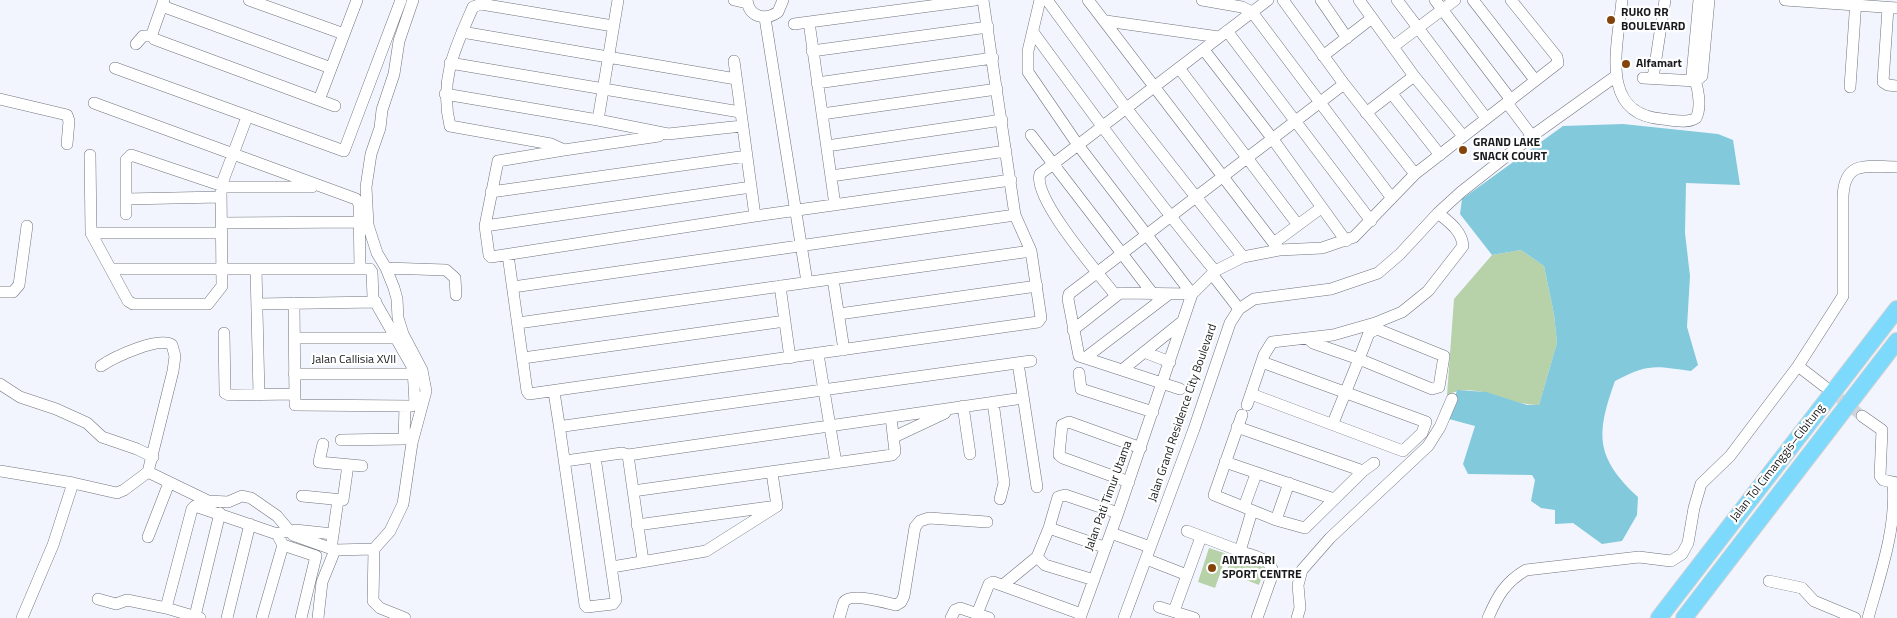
<!DOCTYPE html>
<html>
<head>
<meta charset="utf-8">
<style>
  body { margin:0 }
  canvas { display:block; background:#f2f5fd }
</style>
</head>
<body>
<canvas width="1897" height="618"></canvas>
<script>
const ctx = document.querySelector('canvas').getContext('2d');
ctx.lineJoin = 'round';
function paint(path, color) {
  ctx.fillStyle = color;
  ctx.fill(path, 'evenodd');
}
function stroke(path, color, width, dash) {
  ctx.strokeStyle = color;
  ctx.lineWidth = width;
  ctx.lineCap = dash ? 'butt' : 'round';
  ctx.setLineDash(dash || []);
  ctx.stroke(path);
}
function write(font, color, halo, rows, align = 'center') {
  ctx.font = font + ' "Titillium Web",sans-serif';
  ctx.lineWidth = 4.5;
  ctx.setLineDash([]);
  ctx.textBaseline = 'middle';
  ctx.strokeStyle = halo;
  ctx.fillStyle = color;
  for (const [text, x, y, turn = 0] of rows) {
    ctx.save();
    ctx.translate(x, y);
    ctx.rotate((+turn || 0) * Math.PI / 180);
    ctx.textAlign = isNaN(turn) ? turn : align;
    if (halo) ctx.strokeText(text, 0, 0);
    ctx.fillText(text, 0, 0);
    ctx.restore();
  }
}
paint(new Path2D(`
  M1521,250l23,16 10,48 3,29 -18,62c-32,1 -61,-25 -92,-10l7,-96 38,-44z
  M1209,548l18,6 -12,34 -17,-6z
  M1233,556l32,12 -6,17 -33,-13z`), '#b7d1a8');
paint(new Path2D(`
  M1623,124l95,10 15,6 7,45 -54,-2 -1,50 5,43 -3,51 11,38 -7,6c-36,-5 -42,-8 -76,10 -19,53 -20,76 23,116l-1,18 -15,26 -20,3 -29,-21 -18,1v-14l-14,-2 -10,-7 4,-21 -3,-5 -64,-1 -5,-10 12,-38 -26,-7 8,-29 29,2 41,13h12l18,-62 -3,-29 -10,-48 -23,-16 -29,5 -32,-41 2,-15 101,-73z`), '#82c9dc');
stroke(new Path2D(`
  M1827,388l35,28`), '#d1d4db', 11, [11, 5.5]);
const minor = new Path2D(`
  M164,0l-12,34 2,5 181,67
  M249,0l95,34
  M481,0v4l-8,3c-18,41 -34,73 -23,119l101,18 13,6 -66,11 -13,65 4,29 2,2 264,-41 256,-36
  M618,0l-20,120 70,14 74,-8
  M734,0l13,3
  M747,0c2,17 18,21 31,12l5,-12
  M1040,0l-12,51v21l50,73 190,-145
  M1047,0l79,108 117,149
  M1088,0l191,250
  M1202,0l40,7 10,5 139,185
  M1283,0l61,84 71,90
  M1321,0l26,38
  M1359,0l55,76 49,60
  M1397,0l89,118
  M1435,0l76,100
  M1473,0l62,80
  M1622,0c-4,45 -24,114 40,119 10,1 25,5 34,-1 6,-11 2,-34 -4,-43l7,-75
  M1785,0l112,8
  M481,4l132,22
  M162,6l169,62
  M1888,8l-5,74 5,3 9,1
  M765,18l42,264
  M1106,21l113,16
  M809,22l26,183
  M794,24l181,-24
  M1227,31l144,190
  M462,32l274,47
  M1033,32c59,81 118,162 182,239
  M136,44l7,-8h9
  M1394,46l61,-46
  M1204,50l68,88 74,103
  M812,51l176,-24
  M1323,56l49,-38
  M734,61l21,155
  M450,63l290,49
  M115,68l229,83 57,-151
  M1179,68l119,157
  M1643,78l53,3 6,-5 7,-76
  M1653,78l12,-78
  M817,83l176,-25
  M1850,87l6,-87
  M445,94l153,26
  M1392,94l48,61
  M0,99l67,16 2,6 -2,23
  M319,100l38,-100
  M94,103l262,96 3,5 1,65
  M1507,103l25,33
  M1366,113l48,-37
  M822,114l175,-25
  M1031,135l122,159
  M827,146l175,-26
  M564,150l95,-14
  M90,155l1,78 37,68 5,3h75l14,-18 -1,-100 26,-69
  M831,176l175,-25
  M491,192l256,-36
  M126,199l95,-2
  M126,214v-54l5,-5 95,32h86
  M222,223l137,-1
  M485,226l266,-39
  M91,233h131
  M1275,242l46,-34
  M508,255l19,136 2,3 509,-72 3,-4 -10,-67 -16,-36 -32,-215
  M386,268l60,2 9,8 1,17
  M111,269h259l2,3 1,26 40,70 2,36 -3,2 -117,-1 -1,-102
  M256,269l3,126
  M1212,274l27,35
  M833,279l11,71
  M780,286l10,72
  M513,287l502,-72
  M0,292h13l6,-7 8,-59
  M257,304l119,-2
  M839,314l198,-28
  M518,323l513,-72
  M1375,323l2,6 67,27 -5,31 -7,2 -73,-30 10,-26 8,-4
  M1073,330l47,-37 72,1 23,-23 28,-14 36,-7 43,-2 32,-11 61,-63 143,-111 -1,-6 -46,-57
  M224,333l1,60 4,2 65,-1
  M294,338h102
  M1307,338l6,5 46,16 -26,64
  M1144,352l26,10
  M818,354l18,109
  M523,358l262,-37
  M1085,358l84,-64
  M1018,363l19,124
  M101,366c13,-9 58,-30 71,-21l3,11 -2,15 -25,101
  M1798,366l26,20
  M1122,370l61,-49
  M1079,373l2,16 72,23
  M294,374h120
  M0,384l20,13 36,12 31,14 15,14 35,12 16,8
  M1180,389l-101,-33 -11,-57 1,-5 275,-210
  M554,392l5,32 5,2 467,-65
  M1251,394l152,57 19,-18 4,-11 -164,-60
  M993,402l11,81 -4,16
  M1247,405l17,-50 8,-13 61,-7 42,-12 27,-11 26,-21 35,-45c-1,-15 -14,-24 -25,-33
  M963,406l7,48
  M1242,415l-28,80 62,25 29,8 58,-57 11,-8
  M1862,416l20,14 -2,46 3,4 14,3
  M559,424l26,181 2,2 26,-3 3,-4 -21,-143
  M1237,427l126,44
  M894,437l51,-24
  M341,440l63,-1 1,-33
  M323,444l-4,18 43,4
  M628,455l395,-57
  M565,461l57,-8 6,2 15,106
  M1225,462l109,37
  M0,471l73,12 44,10 7,-3 24,-18 60,29 20,1 14,-6 9,2 26,18 16,19 42,15 39,-1 16,-18 13,-27 9,-61 14,-52 -4,-21 -19,-36 -5,-16 -1,-19 -3,-11 -8,-20 -9,-15 -9,-28 -2,-38 5,-33 9,-26 2,-18 12,-36 5,-33 14,-41
  M1129,482l-66,-24 -4,-3 3,-30 7,-3 72,26
  M633,491l259,-36 3,-3 -4,-35
  M302,496l41,4 5,-35
  M1244,507l12,-33
  M1276,520l13,-37
  M637,525l140,-19 -5,-33
  M1049,528l55,19
  M295,530l38,4
  M1187,531l53,20 12,-40
  M1111,533l39,14
  M277,534l6,11 33,11 -15,62
  M148,537l21,-54
  M331,549l7,-49
  M374,549l-1,52 7,7 25,10
  M1240,551c11,5 32,7 33,22l-16,45
  M1146,559l41,16
  M612,567l94,-16 71,-45
  M1094,580l-49,-15 -8,-8 12,-29 9,-31 7,-2 53,18
  M1769,581l33,7 12,13 41,17
  M1003,585l34,-28
  M98,599l18,5 11,-4 39,8
  M1159,607l35,11
  M1174,611l27,-74
  M977,614l12,-30 4,-2 88,32
  M195,616l25,-103
  M22,618l31,-73 20,-62
  M200,618l-34,-10 26,-99 3,-3 82,28 11,-3
  M227,618l23,-94
  M262,618l21,-73
  M318,618l4,-36 13,-32
  M839,618c2,-5 3,-11 5,-16 6,-10 42,1 52,3l5,-3 3,-6 11,-69 5,-6 9,-3 58,4
  M951,618l4,-8 5,-2 29,10
  M1080,618l38,-105 74,-219 -114,-149 -38,29c-8,24 60,101 76,122
  M1124,618l70,-189 36,-106 9,-14 15,-10 77,-10 47,-16 22,-19 38,-41 23,-21 71,-56 84,-60
  M1297,618l3,-10 -2,-23 4,-15 28,-32 98,-92 12,-19 12,-28
  M1488,618c9,-21 17,-36 38,-48l113,-13 32,4 11,-7 6,-11 6,-35 7,-24 29,-28 68,-90 45,-70v-100c2,-37 25,-29 54,-29
  M1868,618c12,-43 29,-91 25,-135`);
const highway = new Path2D(`
  M1659,618l238,-309
  M1684,618l213,-277`);
stroke(minor, '#70747d', 12);
stroke(highway, '#d1d1d2', 18);
stroke(minor, '#fff', 11);
stroke(highway, '#7edafc', 16);
for (const [x, y, r, color] of [
  [1611,20,5,"#83430b"],
  [1626,64,5,"#83430b"],
  [1463,150,5,"#83430b"],
  [1212,568,5,"#83430b"]
]) {
  const dot = new Path2D();
  dot.arc(x, y, r, 0, 2 * Math.PI);
  ctx.fillStyle = color;
  ctx.fill(dot);
  stroke(dot, '#fff', 2);
}
write('bold 12px', '#191a1d', '#fff', [
  ["RUKO RR",1621,13],
  ["BOULEVARD",1621,27],
  ["Alfamart",1636,64],
  ["GRAND LAKE",1473,143],
  ["SNACK COURT",1473,157],
  ["ANTASARI",1222,561],
  ["SPORT CENTRE",1222,575]
], 'left');
write('12px', '#191a1d', '#fff', [
  ["Jalan Callisia XVII",354,360],
  ["Jalan Grand Residence City Boulevard",1183,413,-71],
  ["Jalan Tol Cimanggis–Cibitung",1778,463,-52],
  ["Jalan Pati Timur Utama",1109,496,-70]
]);
</script>
</body>
</html>
